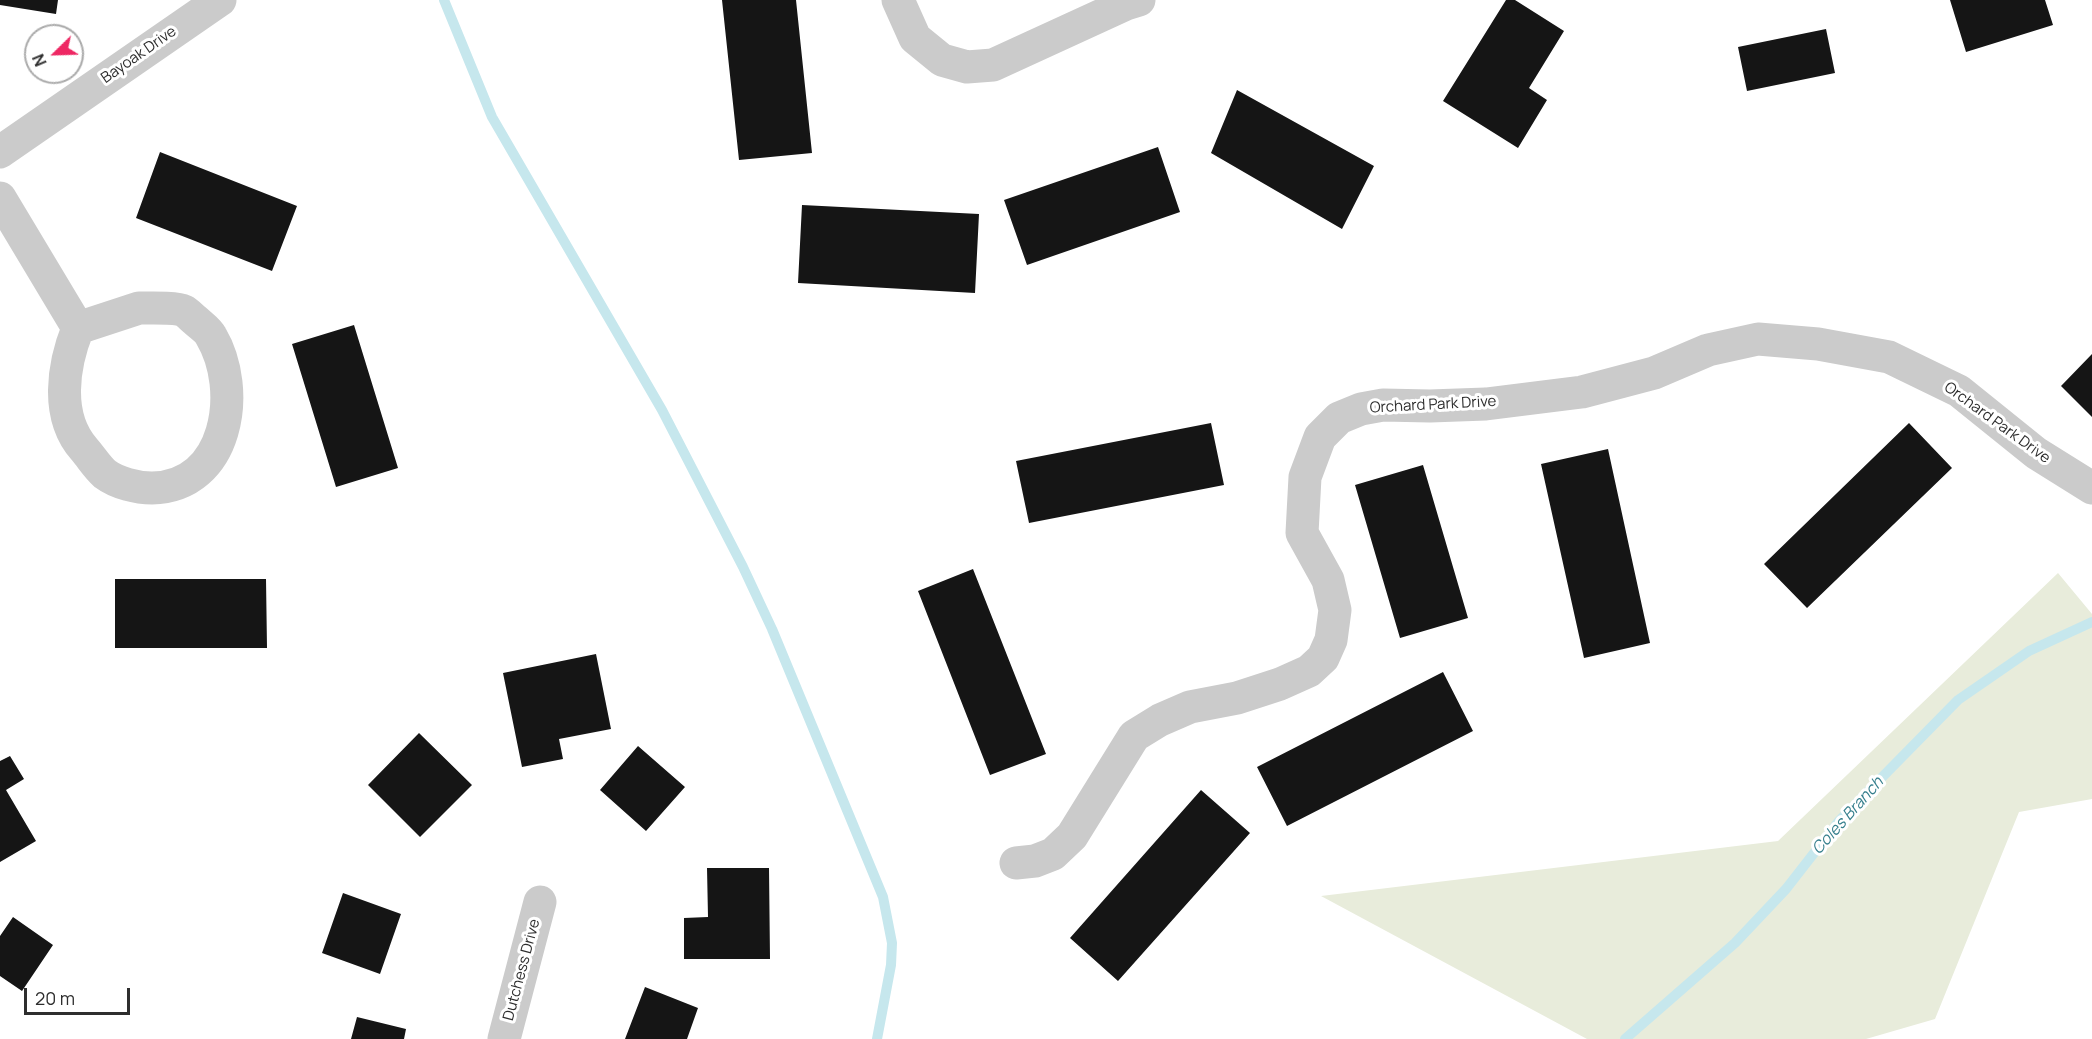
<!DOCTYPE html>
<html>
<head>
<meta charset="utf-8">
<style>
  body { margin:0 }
  #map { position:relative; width:2092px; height:1039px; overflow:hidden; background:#fff; font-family:Manrope,sans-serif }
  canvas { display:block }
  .north { position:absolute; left:24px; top:24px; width:60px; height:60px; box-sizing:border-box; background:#fff; border:2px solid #ababab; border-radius:50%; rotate:247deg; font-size:16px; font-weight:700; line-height:24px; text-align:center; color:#2e2e2e }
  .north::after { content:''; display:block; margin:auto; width:21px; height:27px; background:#ee2763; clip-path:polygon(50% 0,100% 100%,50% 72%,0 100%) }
  .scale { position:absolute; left:24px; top:988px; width:106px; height:27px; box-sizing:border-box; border:3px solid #2e2e2e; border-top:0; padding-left:8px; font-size:18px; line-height:21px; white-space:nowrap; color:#2e2e2e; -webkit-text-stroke:4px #fff; paint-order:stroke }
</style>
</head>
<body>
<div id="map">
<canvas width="2092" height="1039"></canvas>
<div class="north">N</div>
<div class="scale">20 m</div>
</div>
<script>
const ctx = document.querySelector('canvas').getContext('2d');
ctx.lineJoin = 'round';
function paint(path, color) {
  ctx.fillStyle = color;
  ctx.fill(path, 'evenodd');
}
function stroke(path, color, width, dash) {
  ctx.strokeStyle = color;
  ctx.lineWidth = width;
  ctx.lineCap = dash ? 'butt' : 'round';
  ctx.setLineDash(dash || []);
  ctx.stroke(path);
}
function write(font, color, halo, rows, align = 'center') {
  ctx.font = font + ' Manrope,sans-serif';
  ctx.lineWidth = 6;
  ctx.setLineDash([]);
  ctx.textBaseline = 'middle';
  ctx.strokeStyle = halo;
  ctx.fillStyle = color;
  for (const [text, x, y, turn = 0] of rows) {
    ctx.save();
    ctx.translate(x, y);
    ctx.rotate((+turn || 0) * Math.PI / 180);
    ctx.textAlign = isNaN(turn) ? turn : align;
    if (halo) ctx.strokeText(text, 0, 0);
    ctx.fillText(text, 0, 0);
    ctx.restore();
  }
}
paint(new Path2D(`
  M2058,573l34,41v185l-73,13 -84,207 -69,20h-279l-266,-143 457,-55z`), '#e8ecdb');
stroke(new Path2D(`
  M444,0l48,117 170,293 81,157 29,62 111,268 9,46 -1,22 -14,74
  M1625,1039l110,-96 51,-54 53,-68 119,-121 71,-49 63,-29`), '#c6e7ed', 10);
paint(new Path2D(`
  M0,0h58l-2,14 -56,-9z
  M722,0h74l16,153 -73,7z
  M1506,0h9l49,31 -35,57 18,12 -29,48 -75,-47z
  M1950,0h95l8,25 -87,27z
  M1826,29l9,44 -88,18 -9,-44z
  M1237,90l137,76 -32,63 -131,-76z
  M1158,147l22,65 -153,53 -23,-65z
  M160,152l137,54 -25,65 -136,-53z
  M802,205l177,9 -4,79 -177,-10z
  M354,325l44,143 -62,19 -44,-143z
  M2092,354v63l-31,-31z
  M1211,423l13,62 -195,38 -13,-62z
  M1909,423l43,45 -145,140 -43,-44z
  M1608,449l42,194 -66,15 -43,-194z
  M1423,465l45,153 -68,20 -45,-153z
  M973,569l73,185 -56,21 -72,-184z
  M115,579h151l1,69h-152z
  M596,654l15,75 -52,10 4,20 -41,8 -19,-94z
  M1443,672l30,59 -186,95 -30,-59z
  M419,733l53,52 -52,52 -52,-52z
  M638,746l47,41 -39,44 -46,-41z
  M10,756l14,23 -18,11 30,51 -36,21v-101z
  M1201,790l49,43 -132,148 -48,-43z
  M707,868h62l1,91h-86v-41l24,-1z
  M343,893l58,21 -21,60 -58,-21z
  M13,917l40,28 -31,46 -22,-15v-40z
  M645,987l53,21 -11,31h-62z
  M357,1017l49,12 -2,10h-53z`), '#151515');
stroke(new Path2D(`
  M898,0l17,38 27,22 25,7 26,-2 133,-61 13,-4
  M0,152l220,-152
  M0,198l78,130
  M139,308c11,0 37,-1 45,3 4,2 8,7 11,9 5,5 13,10 16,16 32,54 17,151 -59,152 -15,0 -35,-5 -47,-14 -8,-7 -14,-17 -21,-25 -29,-33 -21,-84 -6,-121z
  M1016,863l19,-2 18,-7 19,-18 62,-100 26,-16 30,-13 47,-9 43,-14 29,-13 14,-13 8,-18 4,-30 -7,-30 -26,-47 3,-56 15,-40 19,-19 22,-9 22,-4 47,1 56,-2 96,-12 72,-19 54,-23 50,-11 60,5 71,13 70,34 77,62 56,35
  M504,1039l36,-137`), '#cbcbcb', 33);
write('15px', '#2e2e2e', '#fff', [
  ["Bayoak Drive",139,55,-35],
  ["Orchard Park Drive",1433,405,-3],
  ["Orchard Park Drive",1997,423,36],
  ["Dutchess Drive",522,970,-75]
]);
write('italic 16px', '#367f8d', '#fff', [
  ["Coles Branch",1848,816,-48]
]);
</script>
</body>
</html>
